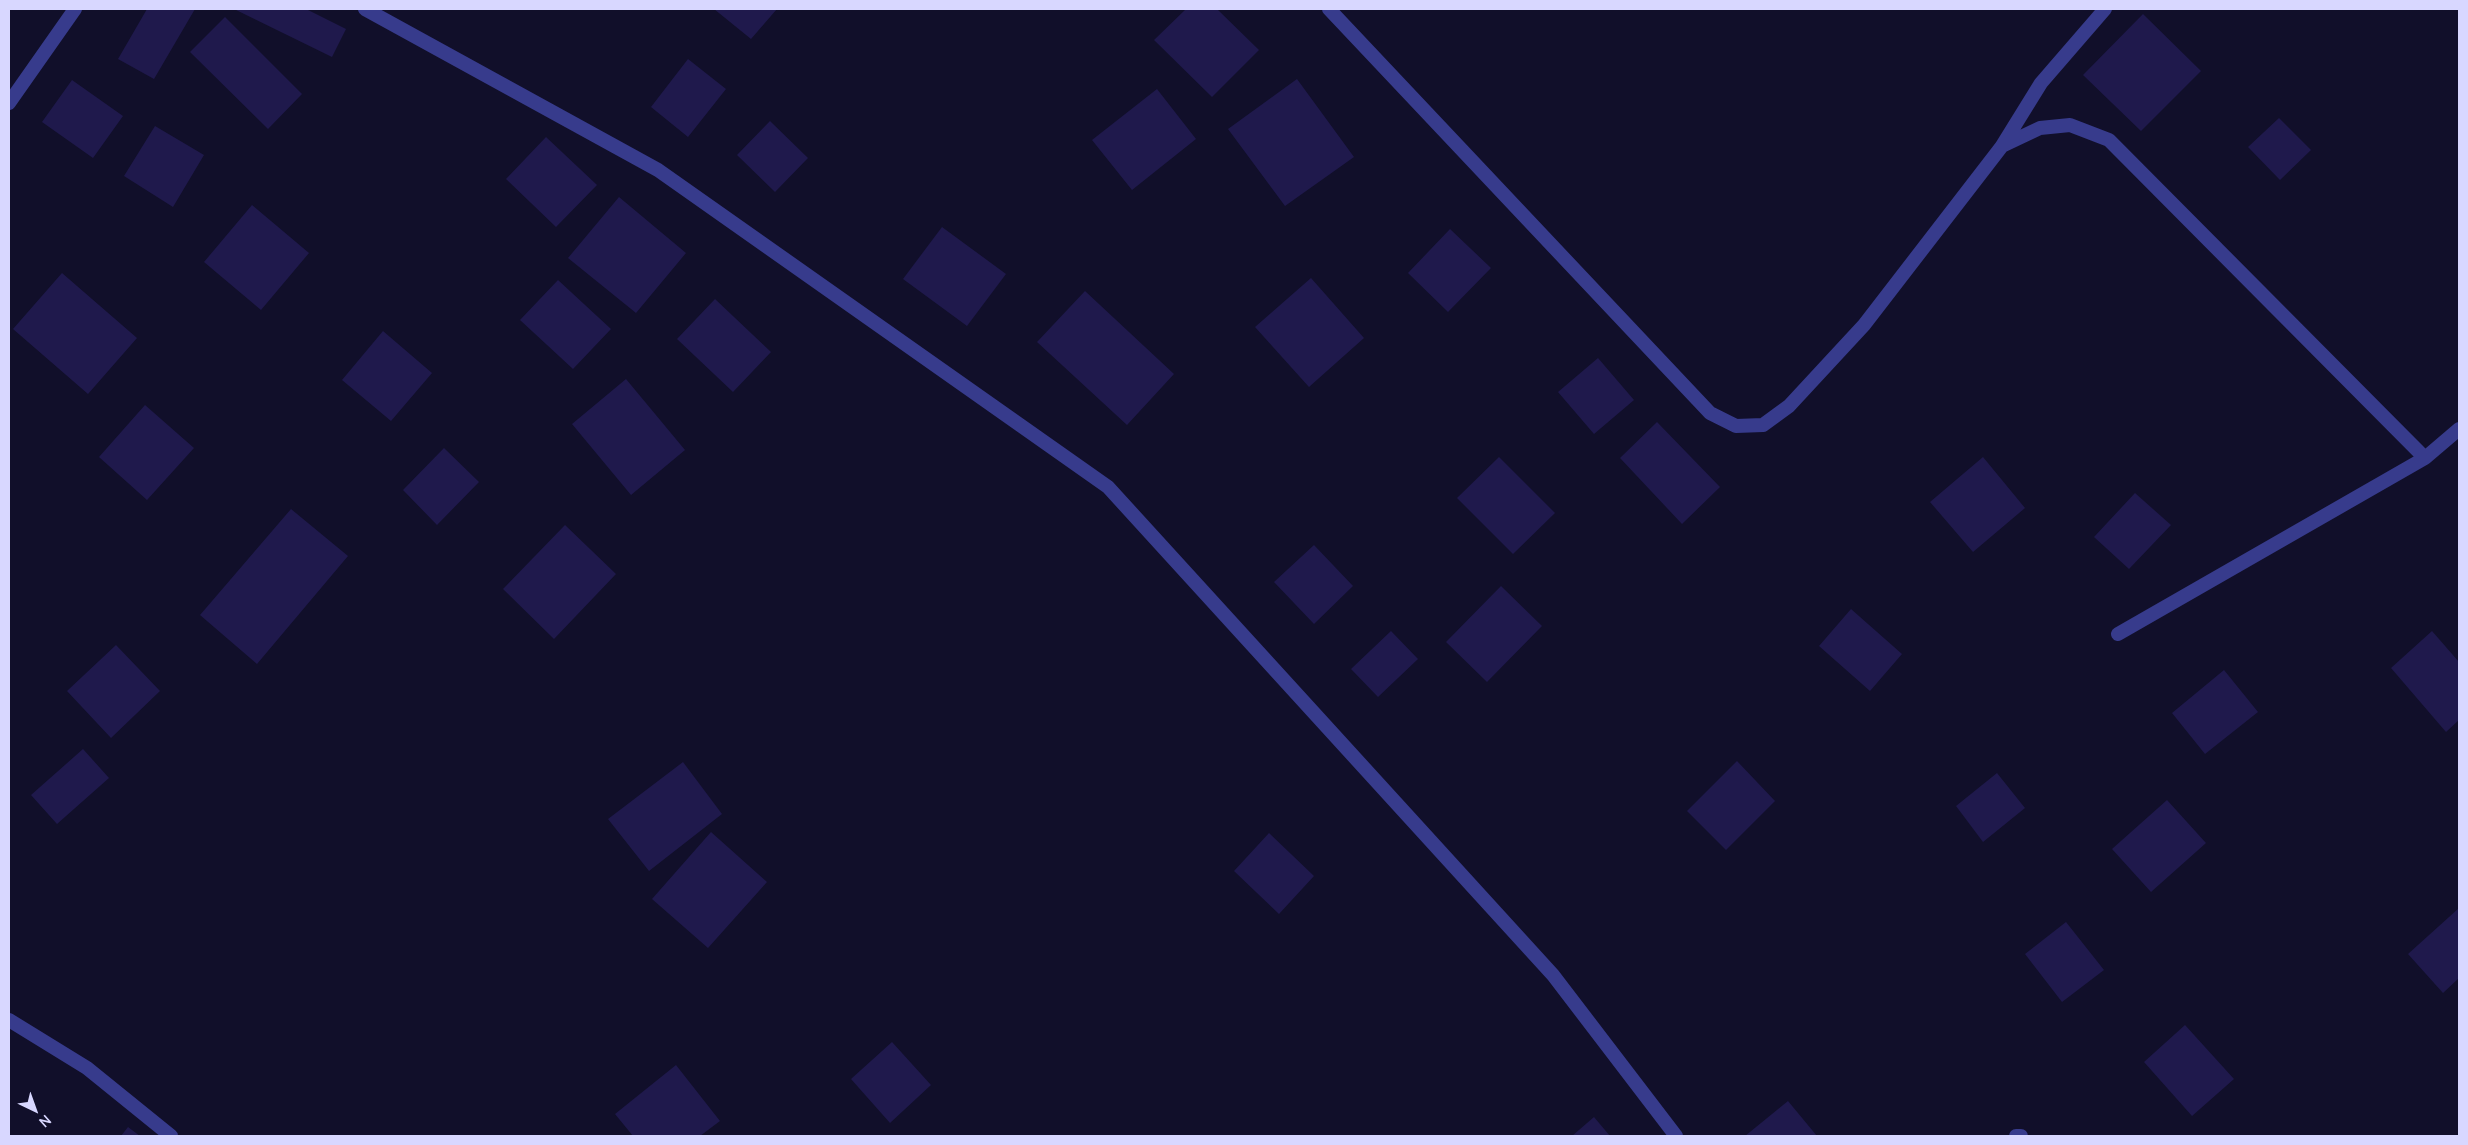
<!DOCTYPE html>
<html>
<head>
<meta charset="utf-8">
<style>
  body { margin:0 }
  #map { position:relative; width:2468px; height:1145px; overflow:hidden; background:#110f2a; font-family:Manrope,sans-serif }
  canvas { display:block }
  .frame { position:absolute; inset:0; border:10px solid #d8d7ff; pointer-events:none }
  .north { position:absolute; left:10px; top:1085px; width:50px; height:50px; -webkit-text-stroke:4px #110f2a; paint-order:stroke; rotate:138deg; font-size:14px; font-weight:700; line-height:20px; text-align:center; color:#d8d7ff }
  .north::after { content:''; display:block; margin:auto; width:18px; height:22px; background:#d8d7ff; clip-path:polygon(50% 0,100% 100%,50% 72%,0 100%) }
</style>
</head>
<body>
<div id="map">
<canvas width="2468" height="1145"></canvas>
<div class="frame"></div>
<div class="north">N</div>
</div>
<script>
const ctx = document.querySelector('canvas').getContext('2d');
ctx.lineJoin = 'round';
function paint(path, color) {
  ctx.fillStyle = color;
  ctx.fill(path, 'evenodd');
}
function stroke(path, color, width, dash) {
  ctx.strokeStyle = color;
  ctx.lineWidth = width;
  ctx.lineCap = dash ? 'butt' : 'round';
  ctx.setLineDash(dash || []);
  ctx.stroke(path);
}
paint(new Path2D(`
  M147,9h48l-41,70 -36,-20z
  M234,9h72l40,20 -14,28z
  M714,9h63l-26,30z
  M1186,9h31l42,41 -47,47 -58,-57z
  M2143,14l58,57 -60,60 -58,-56z
  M225,17l77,77 -34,35 -78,-77z
  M688,59l38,30 -38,48 -37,-30z
  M1297,79l57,78 -69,49 -57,-77z
  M72,80l51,36 -30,42 -51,-36z
  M1157,89l39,50 -64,51 -40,-50z
  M2279,118l32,32 -31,30 -32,-33z
  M770,121l38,37 -33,34 -38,-37z
  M155,126l49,29 -31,52 -49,-31z
  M546,137l51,48 -41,42 -50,-48z
  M619,197l67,56 -50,60 -68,-55z
  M252,205l57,48 -48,57 -57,-48z
  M942,227l64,47 -39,52 -64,-47z
  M1450,229l41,39 -43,44 -40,-39z
  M62,273l75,65 -49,56 -75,-65z
  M1311,278l53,60 -55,49 -54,-60z
  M558,280l53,49 -38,40 -53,-49z
  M1085,291l89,83 -47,51 -90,-83z
  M715,299l56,53 -38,40 -56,-53z
  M383,331l49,42 -41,48 -49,-41z
  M1598,358l36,42 -40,34 -36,-42z
  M626,379l59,71 -54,45 -59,-71z
  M145,405l49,43 -47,52 -48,-43z
  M1657,422l63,65 -38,37 -62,-66z
  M444,448l35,34 -42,43 -34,-35z
  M1499,457l56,56 -42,41 -56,-56z
  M1983,457l42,51 -52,44 -43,-50z
  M2135,493l36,32 -42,44 -35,-32z
  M291,509l57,47 -91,108 -57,-49z
  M565,525l51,49 -62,65 -51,-50z
  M1314,545l39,41 -39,38 -40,-42z
  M1501,586l41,40 -55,56 -41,-40z
  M1851,609l51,45 -32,37 -51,-45z
  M1391,631l27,28 -40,38 -27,-28z
  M2432,631l27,31v58l-13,12 -55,-64z
  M116,645l44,46 -49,47 -44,-47z
  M2224,670l34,42 -53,42 -33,-41z
  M83,749l26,29 -52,46 -26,-29z
  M1737,761l38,40 -49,49 -39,-39z
  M683,762l39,52 -73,57 -41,-52z
  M1997,773l28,35 -42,34 -27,-36z
  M2167,800l39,43 -55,49 -39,-43z
  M711,832l56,50 -59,66 -56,-49z
  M1269,833l45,43 -35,38 -45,-43z
  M2459,908v70l-16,15 -35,-39z
  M2066,922l38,48 -42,32 -37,-48z
  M2185,1025l49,54 -42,37 -48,-54z
  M892,1042l39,43 -41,38 -39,-44z
  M676,1065l44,56 -20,15h-67l-18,-22z
  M1788,1101l29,35h-72z
  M1594,1117l16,19h-38z
  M128,1127l12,9h-19z`), '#1f194c');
stroke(new Path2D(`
  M365,9l293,161 450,317 445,488 123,161
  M1329,9l381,404 26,13 27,-1 26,-19 75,-81 138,-179 38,-18 30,-3 39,15 316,318 34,-29
  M9,103l66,-94
  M2002,146l39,-63 64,-74
  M2118,634l307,-176
  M9,1020l78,48 84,68
  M2016,1136h5`), '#373b8c', 14);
</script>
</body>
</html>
